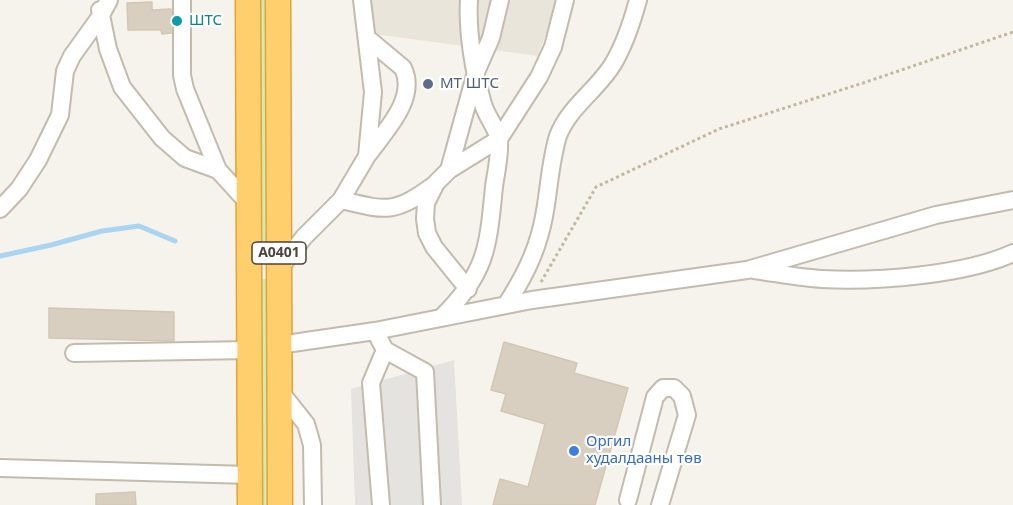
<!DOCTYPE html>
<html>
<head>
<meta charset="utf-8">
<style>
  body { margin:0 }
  canvas { display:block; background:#f6f3ec }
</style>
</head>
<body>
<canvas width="1013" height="505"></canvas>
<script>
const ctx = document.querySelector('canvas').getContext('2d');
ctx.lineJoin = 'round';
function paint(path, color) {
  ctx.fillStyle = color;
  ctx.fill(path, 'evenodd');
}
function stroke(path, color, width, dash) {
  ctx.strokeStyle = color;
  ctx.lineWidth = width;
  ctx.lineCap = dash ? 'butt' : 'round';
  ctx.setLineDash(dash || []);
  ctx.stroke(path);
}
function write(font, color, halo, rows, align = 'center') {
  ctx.font = font + ' "Noto Sans",sans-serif';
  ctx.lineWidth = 4.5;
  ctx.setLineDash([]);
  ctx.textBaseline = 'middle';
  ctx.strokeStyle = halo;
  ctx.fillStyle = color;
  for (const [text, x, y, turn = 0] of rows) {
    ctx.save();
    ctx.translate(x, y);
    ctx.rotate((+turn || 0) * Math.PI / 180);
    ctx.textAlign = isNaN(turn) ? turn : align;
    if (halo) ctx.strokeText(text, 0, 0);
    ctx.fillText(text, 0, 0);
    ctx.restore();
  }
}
paint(new Path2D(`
  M365,0h193l-20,56 -172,-23z`), '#eae5da');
paint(new Path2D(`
  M257,0h10l1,243 -9,1z
  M259,279h8l2,226h-8z`), '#d2eab5');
paint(new Path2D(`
  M454,360l8,145h-107l-4,-116z`), '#e5e3e0');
stroke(new Path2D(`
  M0,256l51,-11 51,-14 37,-5 36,15`), '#a9d4f2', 5);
const building = new Path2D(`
  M152,2v8l19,-1v24l-9,1 -1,-4h-33l-1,-27z
  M49,308l125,4v29l-125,-3z
  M504,342l73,21 -3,10 54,15 -33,117h-102l7,-26 28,8 17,-63 -44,-13 5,-17 -15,-4z
  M135,492l1,13h-40v-11z`);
paint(building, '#d8cfc1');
stroke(building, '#d3c7b4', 1.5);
const minor = new Path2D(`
  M182,0v75l3,14 33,81 32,35
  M100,10l8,39 14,38 40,51 23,20 33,12
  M367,38l36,30c15,31 -19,64 -36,88
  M449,170l27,-98 15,-34 9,-38
  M341,200c46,11 53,14 93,-15
  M0,209l19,-20 19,-29 22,-45 5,-44 7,-15 28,-39 9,-17
  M279,269l25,-32 37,-37 26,-44 6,-64 -11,-92
  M754,270c22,3 46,8 68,9 54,3 143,-4 191,-26
  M468,289l-34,-42 -7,-14 -2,-14 1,-16 10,-20 13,-13 50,-31 40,-62 14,-30 12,-47
  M506,305c16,-25 29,-49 36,-79 7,-29 7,-61 16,-90 10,-28 40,-47 55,-72 12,-20 19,-42 25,-64
  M441,318c46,-45 47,-71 53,-131 2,-15 6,-31 5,-46 -1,-12 -13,-25 -16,-37 -9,-31 -16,-72 -14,-104
  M375,331l157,-31 215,-30 189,-55 77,-15
  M279,345l96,-14 10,19 40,22 7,133
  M74,353l176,-3
  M279,390l27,34 6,21 1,60
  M0,468l250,7
  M628,500l27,-103 8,-9h11l8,8 5,19 -27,90
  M381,505l-10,-122 14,-33`);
const highway = new Path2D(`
  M248,0l2,505
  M278,0l2,505`);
stroke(minor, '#c2bbae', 20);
stroke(highway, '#e0a43c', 27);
stroke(new Path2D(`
  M541,282l55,-95 123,-58 144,-46 150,-51`), '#c4b79f', 3, [3, 3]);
stroke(minor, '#fff', 16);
stroke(highway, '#ffcf6e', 24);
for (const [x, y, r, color] of [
  [177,21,6,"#0f9aa8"],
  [428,84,6,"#5c6f8a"],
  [574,451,6,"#3f7fe0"]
]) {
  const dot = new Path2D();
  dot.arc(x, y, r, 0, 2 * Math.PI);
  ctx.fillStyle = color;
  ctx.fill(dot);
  stroke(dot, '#fff', 2);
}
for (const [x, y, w] of [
  [279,253,54]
]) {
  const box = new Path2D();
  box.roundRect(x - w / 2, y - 11, w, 22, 4.5);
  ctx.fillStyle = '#fff';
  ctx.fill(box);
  stroke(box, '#4b4439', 1.5);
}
write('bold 14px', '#4b4439', null, [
  ["A0401",279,253]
]);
write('15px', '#0d838f', '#fff', [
  ["ШТС",189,21]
], 'left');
write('15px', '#4e5e75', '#fff', [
  ["МТ ШТС",440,84]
], 'left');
write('15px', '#366cbe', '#fff', [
  ["Оргил",586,442],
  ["худалдааны төв",586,459]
], 'left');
</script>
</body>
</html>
